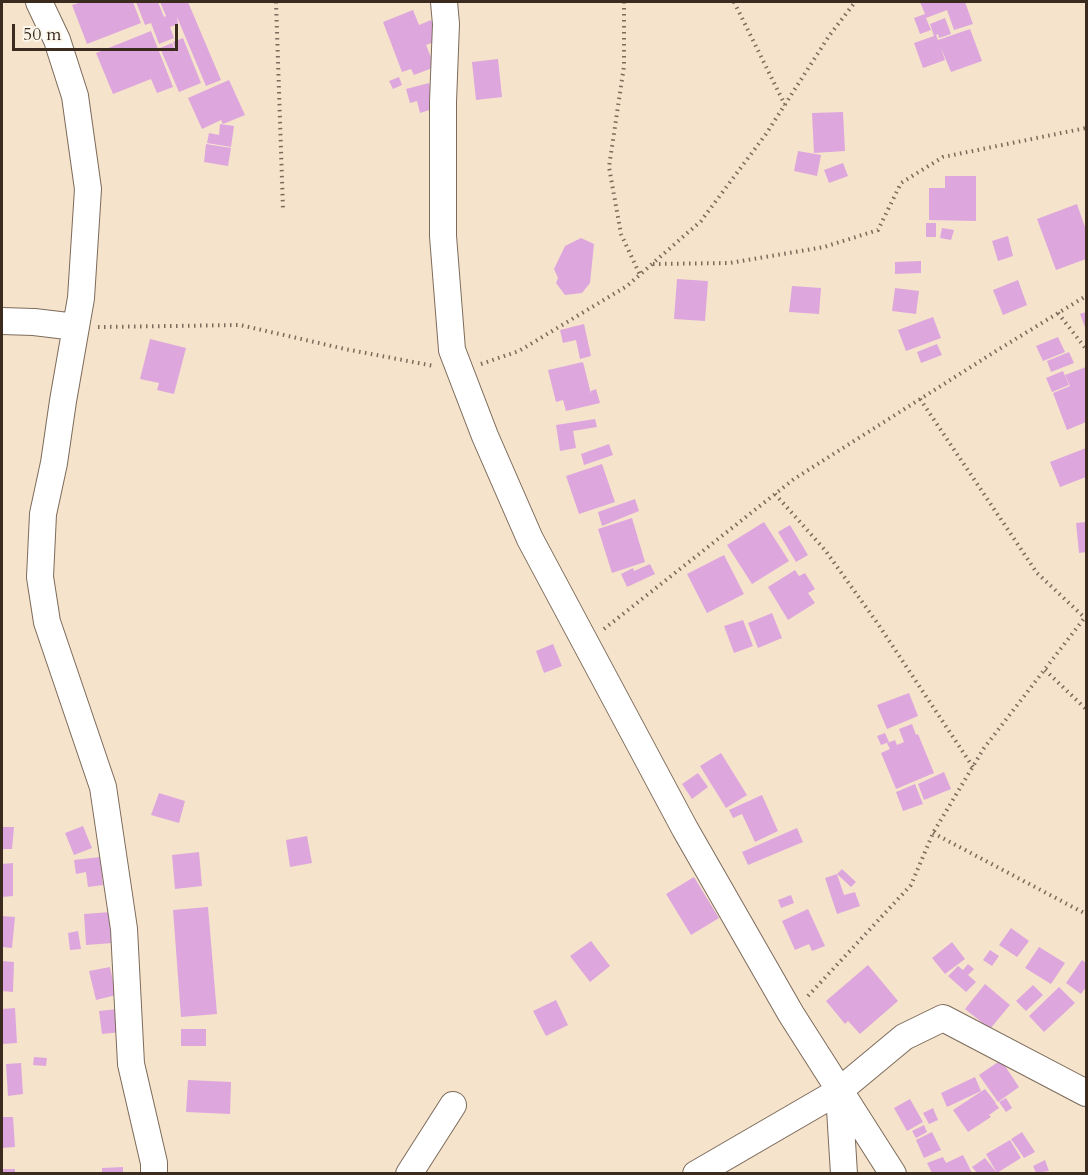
<!DOCTYPE html>
<html>
<head>
<meta charset="utf-8">
<style>
  body { margin:0 }
  #map { position:relative; width:1088px; height:1175px; overflow:hidden; background:#f6e3cb; font-family:Cardo,serif }
  canvas { display:block }
  .frame { position:absolute; inset:0; border:3px solid #3b2a1e; pointer-events:none }
  .scale { position:absolute; left:12px; top:24px; width:166px; height:27px; box-sizing:border-box; border:3px solid #3b2a1e; border-top:0; padding-left:8px; font-size:18px; line-height:21px; white-space:nowrap; color:#3b2a1e; -webkit-text-stroke:4px #fbf7ec; paint-order:stroke }
</style>
</head>
<body>
<div id="map">
<canvas width="1088" height="1175"></canvas>
<div class="frame"></div>
<div class="scale">50 m</div>
</div>
<script>
const ctx = document.querySelector('canvas').getContext('2d');
ctx.lineJoin = 'round';
function paint(path, color) {
  ctx.fillStyle = color;
  ctx.fill(path, 'evenodd');
}
function stroke(path, color, width, dash) {
  ctx.strokeStyle = color;
  ctx.lineWidth = width;
  ctx.lineCap = dash ? 'butt' : 'round';
  ctx.setLineDash(dash || []);
  ctx.stroke(path);
}
paint(new Path2D(`
  M82,2h51l8,21 -54,21 -15,-39z
  M136,2h22l6,15 2,-1 -6,-14h28l33,78 -15,6 -29,-69 1,7 -8,3 4,11 -15,6 -8,-21 -6,2z
  M920,2h45l8,22 -19,6 -7,-20 -21,8 5,12 -11,4 -6,-16 11,-4z
  M413,10l6,15 12,-5 9,20 -14,5 9,22 -21,8 -3,-6 -9,3 -19,-50z
  M945,18l6,16 -12,4 -1,-4 -2,1 2,5 32,-11 12,32 -31,11 -10,-24 4,12 -22,8 -9,-25 20,-7 -4,-12z
  M151,31l22,56 -16,6 -6,-14 -38,15 -17,-41z
  M183,38l18,45 -22,9 -19,-44 12,-5 5,12 -4,-13z
  M498,59l4,38 -26,3 -4,-38z
  M399,77l3,8 -9,4 -4,-8z
  M229,80l16,35 -22,9 -2,-4 -19,9 -14,-31z
  M429,83l7,25 -16,5 -3,-12 -7,2 -4,-14z
  M843,112l2,39 -31,2 -2,-40z
  M220,124l14,2 -3,21 -24,-4 2,-10 10,2z
  M206,144l25,4 -3,18 -24,-4z
  M798,151l23,4 -4,21 -23,-5z
  M843,163l5,13 -19,7 -5,-13z
  M945,176h31v45l-47,-1v-32h16z
  M1077,204l9,26v29l-30,11 -19,-51z
  M926,223h10v14h-10z
  M942,228l12,2 -3,10 -11,-2z
  M1008,236l5,20 -15,5 -6,-20z
  M581,238l13,6 -4,39 -8,10 -17,2 -9,-12 2,-5 -4,-9 11,-23z
  M921,261v12l-26,1v-12z
  M677,279l31,2 -3,40 -31,-2z
  M1018,280l9,25 -24,10 -10,-25z
  M792,286l29,2 -2,26 -30,-2z
  M895,288l24,3 -3,23 -24,-3z
  M1086,312v18l-6,-16z
  M933,317l8,21 -35,13 -8,-21z
  M584,324l7,32 -11,3 -4,-19 -13,3 -3,-13z
  M1058,337l7,15 -22,9 -7,-15z
  M150,339l36,9 -12,46 -17,-4 2,-7 -19,-4z
  M937,344l5,11 -21,8 -4,-11z
  M1069,352l5,11 -23,9 -4,-11z
  M583,362l8,32v-3l5,-2 4,14 -34,8 -3,-11 -7,2 -8,-32z
  M1086,367v55l-19,8 -14,-37 17,-7 -5,-11z
  M1063,371l6,14 -17,7 -6,-14z
  M595,419l2,8 -24,4 3,17 -16,3 -4,-26z
  M609,444l4,11 -29,10 -3,-11z
  M1086,448v29l-26,10 -10,-25z
  M602,464l13,38 -36,12 -13,-38z
  M635,499l4,12 -37,15 -4,-14z
  M632,518l13,44 -33,11 -14,-44z
  M764,522l25,39 -37,23 -25,-39z
  M1086,522v30l-7,1 -3,-30z
  M790,525l18,30 -12,7 -18,-30z
  M724,555l20,39 -37,19 -20,-39z
  M650,564l5,10 -28,13 -6,-13 12,-6 1,3z
  M795,570l4,6 6,-3 10,16 -7,4 7,10 -27,17 -20,-33z
  M772,613l10,25 -24,10 -10,-25z
  M743,620l10,26 -19,7 -10,-27z
  M553,644l9,22 -18,7 -8,-22z
  M909,693l9,23 -31,13 -10,-24z
  M912,724l4,11 2,-1 16,39 -38,16 -15,-36 9,-4 -3,-6 8,-3 2,5 7,-3 -5,-13z
  M885,733l4,9 -8,3 -4,-9z
  M721,753l26,42 -21,13 -26,-42z
  M944,772l7,17 -27,11 -6,-16z
  M698,773l10,14 -16,12 -10,-15z
  M915,784l8,20 -20,7 -7,-19z
  M159,793l26,8 -6,22 -28,-8z
  M762,795l16,36 -23,11 -13,-28 -9,4 -4,-8z
  M83,826l9,22 -18,7 -9,-22z
  M2,827h12l-2,22h-10z
  M797,828l6,14 -55,23 -6,-13z
  M307,836l5,27 -22,4 -4,-27z
  M199,852l3,34 -27,3 -3,-34z
  M100,857l3,28 -15,2 -2,-15 -10,2 -2,-14z
  M13,863v33l-11,1v-33z
  M842,869l14,13 -5,5 -14,-13 7,21 11,-3 5,14 -23,8 -12,-36 12,-4z
  M694,877l25,41 -28,17 -25,-41z
  M791,895l3,8 -13,5 -3,-8z
  M208,907l9,107 -36,3 -8,-107z
  M808,909l17,37 -13,5 -3,-7 -14,6 -13,-29z
  M111,912l2,31 -27,2 -2,-31z
  M2,916l13,1 -3,31 -10,-1z
  M1011,928l18,13 -12,16 -18,-12z
  M78,931l3,18 -11,1 -2,-17z
  M591,941l19,25 -20,16 -20,-26z
  M952,942l13,17 -20,15 -13,-16z
  M1039,947l26,16 -14,21 -26,-16z
  M990,950l9,6 -7,10 -9,-6z
  M1082,960l4,3v24l-5,7 -15,-11z
  M2,961l12,1 -1,30 -11,-1z
  M968,964l6,5 -6,6 8,7 -10,10 -18,-16 10,-10 5,4z
  M868,965l30,36 -38,33 -12,-13 -3,3 -19,-23z
  M110,967l6,28 -20,5 -7,-29z
  M985,984l25,21 -20,24 -25,-20z
  M1033,985l10,10 -17,16 -10,-10z
  M1059,987l16,16 -31,29 -15,-16z
  M556,1000l12,25 -22,11 -13,-25z
  M15,1008l2,35 -15,1v-35z
  M118,1009l3,23 -19,2 -3,-23z
  M181,1029h25v17h-25z
  M34,1057l13,1 -1,8 -13,-1z
  M1001,1060l18,27 -21,15 -19,-27z
  M21,1063l2,31 -15,2 -2,-32z
  M975,1077l6,14 -34,16 -6,-14z
  M188,1080l43,2 -1,32 -44,-2z
  M985,1089l11,14 -2,2 2,-1 3,4 -10,7 2,2 -23,15 -15,-22z
  M1006,1098l6,10 -6,4 -7,-10z
  M910,1099l13,23 -16,9 -13,-23z
  M933,1108l5,12 -9,4 -6,-11z
  M2,1117h11l2,30 -13,1z
  M924,1125l3,7 -11,6 -4,-7z
  M932,1132l9,18 -17,8 -8,-18z
  M1022,1132l13,20 -11,6 -13,-19z
  M1010,1140l11,18 -24,15 -11,-19z
  M963,1155l9,18h-40l-5,-10 16,-6 3,6z
  M985,1158l12,15h-20l-5,-6z
  M1045,1160l4,11 -13,2 -3,-7z
  M123,1167v6h-21v-5z
  M2,1169h13v4h-13z`), '#dda7de');
const minor = new Path2D(`
  M39,2l18,38 18,56 13,93 -7,109 -18,103 -9,62 -11,51 -3,63 7,45 56,165 21,142 7,135 23,99v11
  M444,2l2,22 -3,78v134l9,114 33,86 45,103 155,290 106,185 102,160
  M2,321l32,1 42,5
  M839,1093l5,81
  M409,1174l44,-69
  M696,1174l143,-83 65,-54 39,-19 143,75`);
stroke(minor, '#7c6b5b', 28);
stroke(new Path2D(`
  M276,2l7,207
  M624,2v64l-15,101 12,67 19,41
  M734,2l51,103
  M653,264l77,-1 94,-16 54,-17 23,-47 42,-26 143,-29
  M1058,313l28,36
  M98,327l142,-2 105,24 89,17
  M481,364l38,-13 108,-65 74,-65 65,-87 63,-98 26,-34
  M920,399l117,174 48,45
  M775,494l50,56 53,74 95,143
  M604,629l190,-150 202,-128 90,-55
  M1045,670l41,39
  M933,833l153,81
  M808,996l103,-111 22,-52 51,-85 102,-132`), '#7c6b5b', 4, [1.5, 4.5]);
stroke(minor, '#fff', 26);
</script>
</body>
</html>
